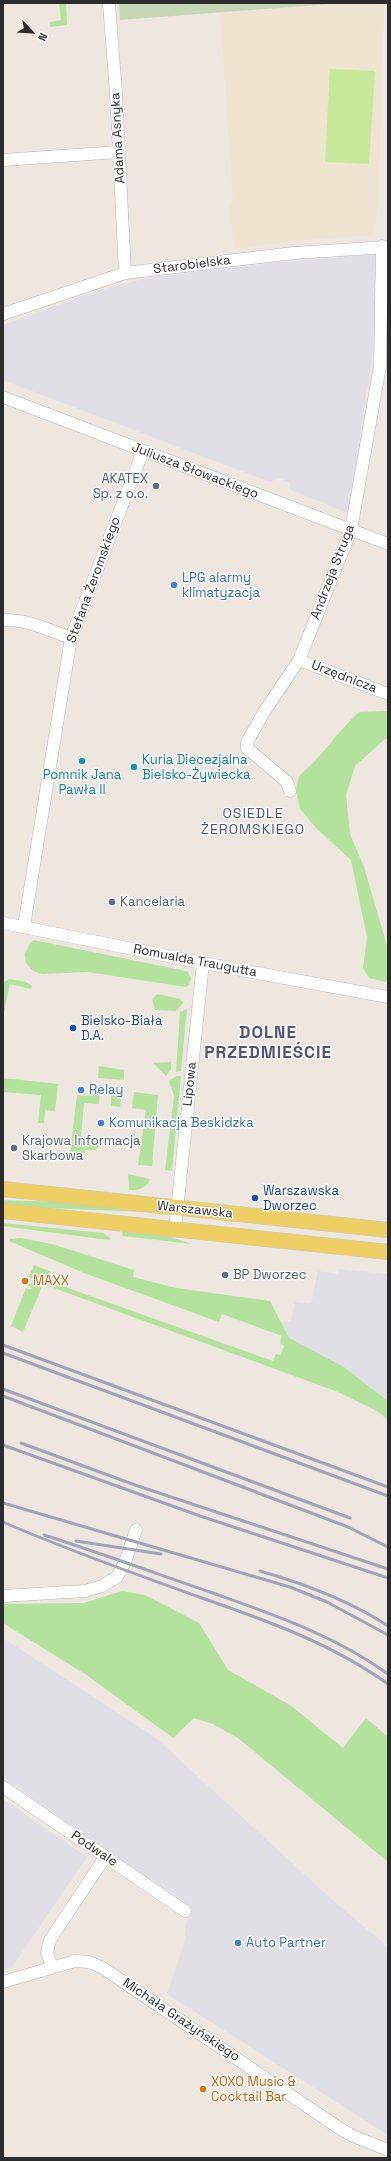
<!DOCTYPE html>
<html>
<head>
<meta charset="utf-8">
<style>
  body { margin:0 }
  #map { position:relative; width:391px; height:2161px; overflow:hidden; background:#ede7df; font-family:"Space Grotesk",sans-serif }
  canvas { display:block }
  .frame { position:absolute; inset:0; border:4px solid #2c2c2c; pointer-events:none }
  .north { position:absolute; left:12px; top:12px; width:40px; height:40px; -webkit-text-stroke:3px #fff; paint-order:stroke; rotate:115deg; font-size:11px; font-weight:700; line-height:16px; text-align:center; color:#2c2c2c }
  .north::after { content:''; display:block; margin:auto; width:14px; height:18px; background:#2c2c2c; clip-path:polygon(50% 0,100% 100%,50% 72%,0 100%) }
</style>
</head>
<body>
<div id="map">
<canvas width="391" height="2161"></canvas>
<div class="frame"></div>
<div class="north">N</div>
</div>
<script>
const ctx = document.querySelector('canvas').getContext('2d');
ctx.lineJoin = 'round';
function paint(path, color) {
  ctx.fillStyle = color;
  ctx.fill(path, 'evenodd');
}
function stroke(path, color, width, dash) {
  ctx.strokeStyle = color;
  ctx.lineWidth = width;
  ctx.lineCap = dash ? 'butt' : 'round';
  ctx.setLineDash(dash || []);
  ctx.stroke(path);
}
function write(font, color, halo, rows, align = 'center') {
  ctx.font = font + ' "Space Grotesk",sans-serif';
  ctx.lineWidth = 3;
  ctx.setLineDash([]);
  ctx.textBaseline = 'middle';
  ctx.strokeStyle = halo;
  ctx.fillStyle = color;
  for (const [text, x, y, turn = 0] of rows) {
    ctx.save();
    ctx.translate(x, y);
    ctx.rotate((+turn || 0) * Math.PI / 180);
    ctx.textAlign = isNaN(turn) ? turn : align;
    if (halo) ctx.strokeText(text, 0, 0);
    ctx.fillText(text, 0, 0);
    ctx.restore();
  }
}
paint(new Path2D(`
  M375,254l1,79 -28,180 -59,-24 1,-6 -11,-5 -9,4 -267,-102v-55l93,-34 51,-13 115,-14z
  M339,1269l49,5v127l-44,-34 -55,-29 -8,-15 10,-2 4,-19 16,2 7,-33 20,3z
  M3,1638l153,100 172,158 60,51v188l-221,-141 17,-51 2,-19 5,-15 -188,-131z
  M3,1799l84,58 -75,110 -9,3z`), '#e1dfe6');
paint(new Path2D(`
  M344,3h40l-6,205 -5,27 -81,6 -56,8 -8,-42 5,-6 -13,-189z`), '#eee4cf');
paint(new Path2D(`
  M59,3h7l1,22 -17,2v-5l11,-2z
  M388,711v27l-3,1 -30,27 -9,29 4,39 14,33 24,82v28l-2,5 -17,-4 -6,-10 4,-31 -16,-77 -35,-32 -16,-19 -4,-19 3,-14c23,-19 38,-44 60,-64z
  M34,940l147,30 7,2 3,6 -2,7 -3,2 -98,-15 -46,2 -9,-3 -7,-8 -1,-9 5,-11z
  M10,979l16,3 6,4 -1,3 -21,-5 -7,33v-35z
  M158,994l22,5 3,4 -7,8 -21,-1 -3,-11z
  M187,1009l-6,62 -5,1 4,-60z
  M171,1062v7l-5,7 -13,-13z
  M99,1066l25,4v10l-26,-2z
  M176,1076h5l-9,95 -7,-1 9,-74 -5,-15z
  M3,1078l55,6 -3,27 -10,-1 -1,13h-6l3,-28 -38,-3z
  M90,1087l10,2 -1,15 -15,-1 -3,33 23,3v4l-9,7h-10l-1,4 -14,-1 7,-58 11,1z
  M111,1090l11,1 -2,16 -9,-1z
  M134,1092l24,3 -6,71 -14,-1 8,-55 -14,-2z
  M128,1174l22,5c-3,9 -12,12 -21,11z
  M3,1200l60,2 83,10 -123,-5 -20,-2z
  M3,1223l100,10 8,6 -3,1 -105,-14z
  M124,1231l37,3 31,10 -69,-8 -1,-3z
  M21,1238l31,6 82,26 -1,7 43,11 94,13 19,37 55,29 44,34v19l-11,-9 -39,-19 -295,-108 -20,48 -12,-6 15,-38 5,2 1,-2 -4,-2 1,-2h2l2,-5 -4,-2 5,-12 17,7 -3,9 225,80 3,-7 5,1 3,-9 -4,-3 2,-7 -60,-22 -3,8 -135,-49 -75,-32 1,-2z
  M122,1591l23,4 54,28 29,47 62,35 53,43 23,-30 22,19v125l-150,-124 -25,-14 -19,-6 -21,20 -85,-62 -85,-53v-19l81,-1z`), '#b3e29d');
paint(new Path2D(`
  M119,3h225l-224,17z`), '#c6d7b6');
paint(new Path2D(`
  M330,69l45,2 -6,93 -44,-2z`), '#c6e999');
const minor = new Path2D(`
  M109,3l7,90 9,180
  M3,160l116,-8
  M3,314l122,-41 169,-20 94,-6
  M3,397l385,147
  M3,620c24,-1 45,10 68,18
  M299,660l89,34
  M290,791l-3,-9 -40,-34v-6l17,-30 35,-52 52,-130 29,-164 2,-120
  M3,923l200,40 185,34
  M24,926l47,-288 72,-187
  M175,1229l28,-266
  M3,1596l82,-5 17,-5 15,-9 8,-15 11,-32
  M3,1787l182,124
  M52,1967l-5,-14 3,-13 55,-83
  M3,1982l72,-21 14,1 14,6 236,160 14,8 35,14`);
const major = new Path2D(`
  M3,1189l385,41
  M3,1211l385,41`);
stroke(minor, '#b2b5bf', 13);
stroke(major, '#c8c8c8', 16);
stroke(minor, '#fff', 12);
stroke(major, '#edcf63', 15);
stroke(new Path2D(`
  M3,1345l385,142
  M3,1353l385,143
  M3,1389l347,129
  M3,1396l345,131 40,20
  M21,1443l114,42 253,84
  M3,1445l197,71 188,62
  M3,1503l287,84 37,15 61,33
  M3,1522c64,28 130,51 196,75 66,23 132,46 189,87
  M44,1535c56,18 111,38 166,57 61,22 125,43 178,82
  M76,1541l85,13
  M260,1571c45,13 89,29 128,55`), '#a1a4b6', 3);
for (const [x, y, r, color] of [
  [156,486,4,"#5c6f8a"],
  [174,585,4,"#3f7fe0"],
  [82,761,4,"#0f9aa8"],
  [134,767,4,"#0f9aa8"],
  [112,902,4,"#5c6f8a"],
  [73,1028,4,"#1a4fb4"],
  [81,1090,4,"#3f7fe0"],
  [101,1123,4,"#3f7fe0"],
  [14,1148,4,"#5c6f8a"],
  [255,1198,4,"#1a4fb4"],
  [225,1275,4,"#5c6f8a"],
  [25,1281,4,"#e8710a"],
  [238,1943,4,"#3f7fe0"],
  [203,2089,4,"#e8710a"]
]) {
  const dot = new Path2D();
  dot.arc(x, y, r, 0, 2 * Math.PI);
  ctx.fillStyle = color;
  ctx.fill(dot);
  stroke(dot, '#fff', 1.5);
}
write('13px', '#2c2c2c', '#fff', [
  ["Adama Asnyka",118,138,-93],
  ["Starobielska",192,265,-7],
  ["Juliusza Słowackiego",195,471,21],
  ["Andrzeja Struga",333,572,-69],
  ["Stefana Żeromskiego",94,580,-70],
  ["Urzędnicza",344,677,21],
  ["Romualda Traugutta",195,961,11],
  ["Lipowa",190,1084,-84],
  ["Warszawska",195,1210,6],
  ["Podwale",94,1849,34],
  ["Michała Grażyńskiego",181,2020,34]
]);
write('13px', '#4e5e75', '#fff', [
  ["AKATEX",148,479,"right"],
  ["Sp. z o.o.",148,494,"right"],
  ["Kancelaria",120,902],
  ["Krajowa Informacja",22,1141],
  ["Skarbowa",22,1156],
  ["BP Dworzec",233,1275]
], 'left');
write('13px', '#366cbe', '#fff', [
  ["LPG alarmy",182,578],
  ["klimatyzacja",182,593],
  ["Relay",89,1090],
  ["Komunikacja Beskidzka",109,1123],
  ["Auto Partner",246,1943]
], 'left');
write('13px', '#0d838f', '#fff', [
  ["Kuria Diecezjalna",142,760],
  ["Bielsko-Żywiecka",142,775],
  ["Pomnik Jana",82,775,"center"],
  ["Pawła II",82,790,"center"]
], 'left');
write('13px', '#164399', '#fff', [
  ["Bielsko-Biała",81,1021],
  ["D.A.",81,1036],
  ["Warszawska",263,1191],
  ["Dworzec",263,1206]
], 'left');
write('13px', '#c56008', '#fff', [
  ["MAXX",33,1281],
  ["XOXO Music &",211,2082],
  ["Cocktail Bar",211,2097]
], 'left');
ctx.letterSpacing = '1px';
write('14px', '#4d557c', '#fff', [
  ["OSIEDLE",253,814],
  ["ŻEROMSKIEGO",253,830]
]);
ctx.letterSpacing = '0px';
ctx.letterSpacing = '1px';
write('bold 17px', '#4d557c', '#fff', [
  ["DOLNE",268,1033],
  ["PRZEDMIEŚCIE",268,1053]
]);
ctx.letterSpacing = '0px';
</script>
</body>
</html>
